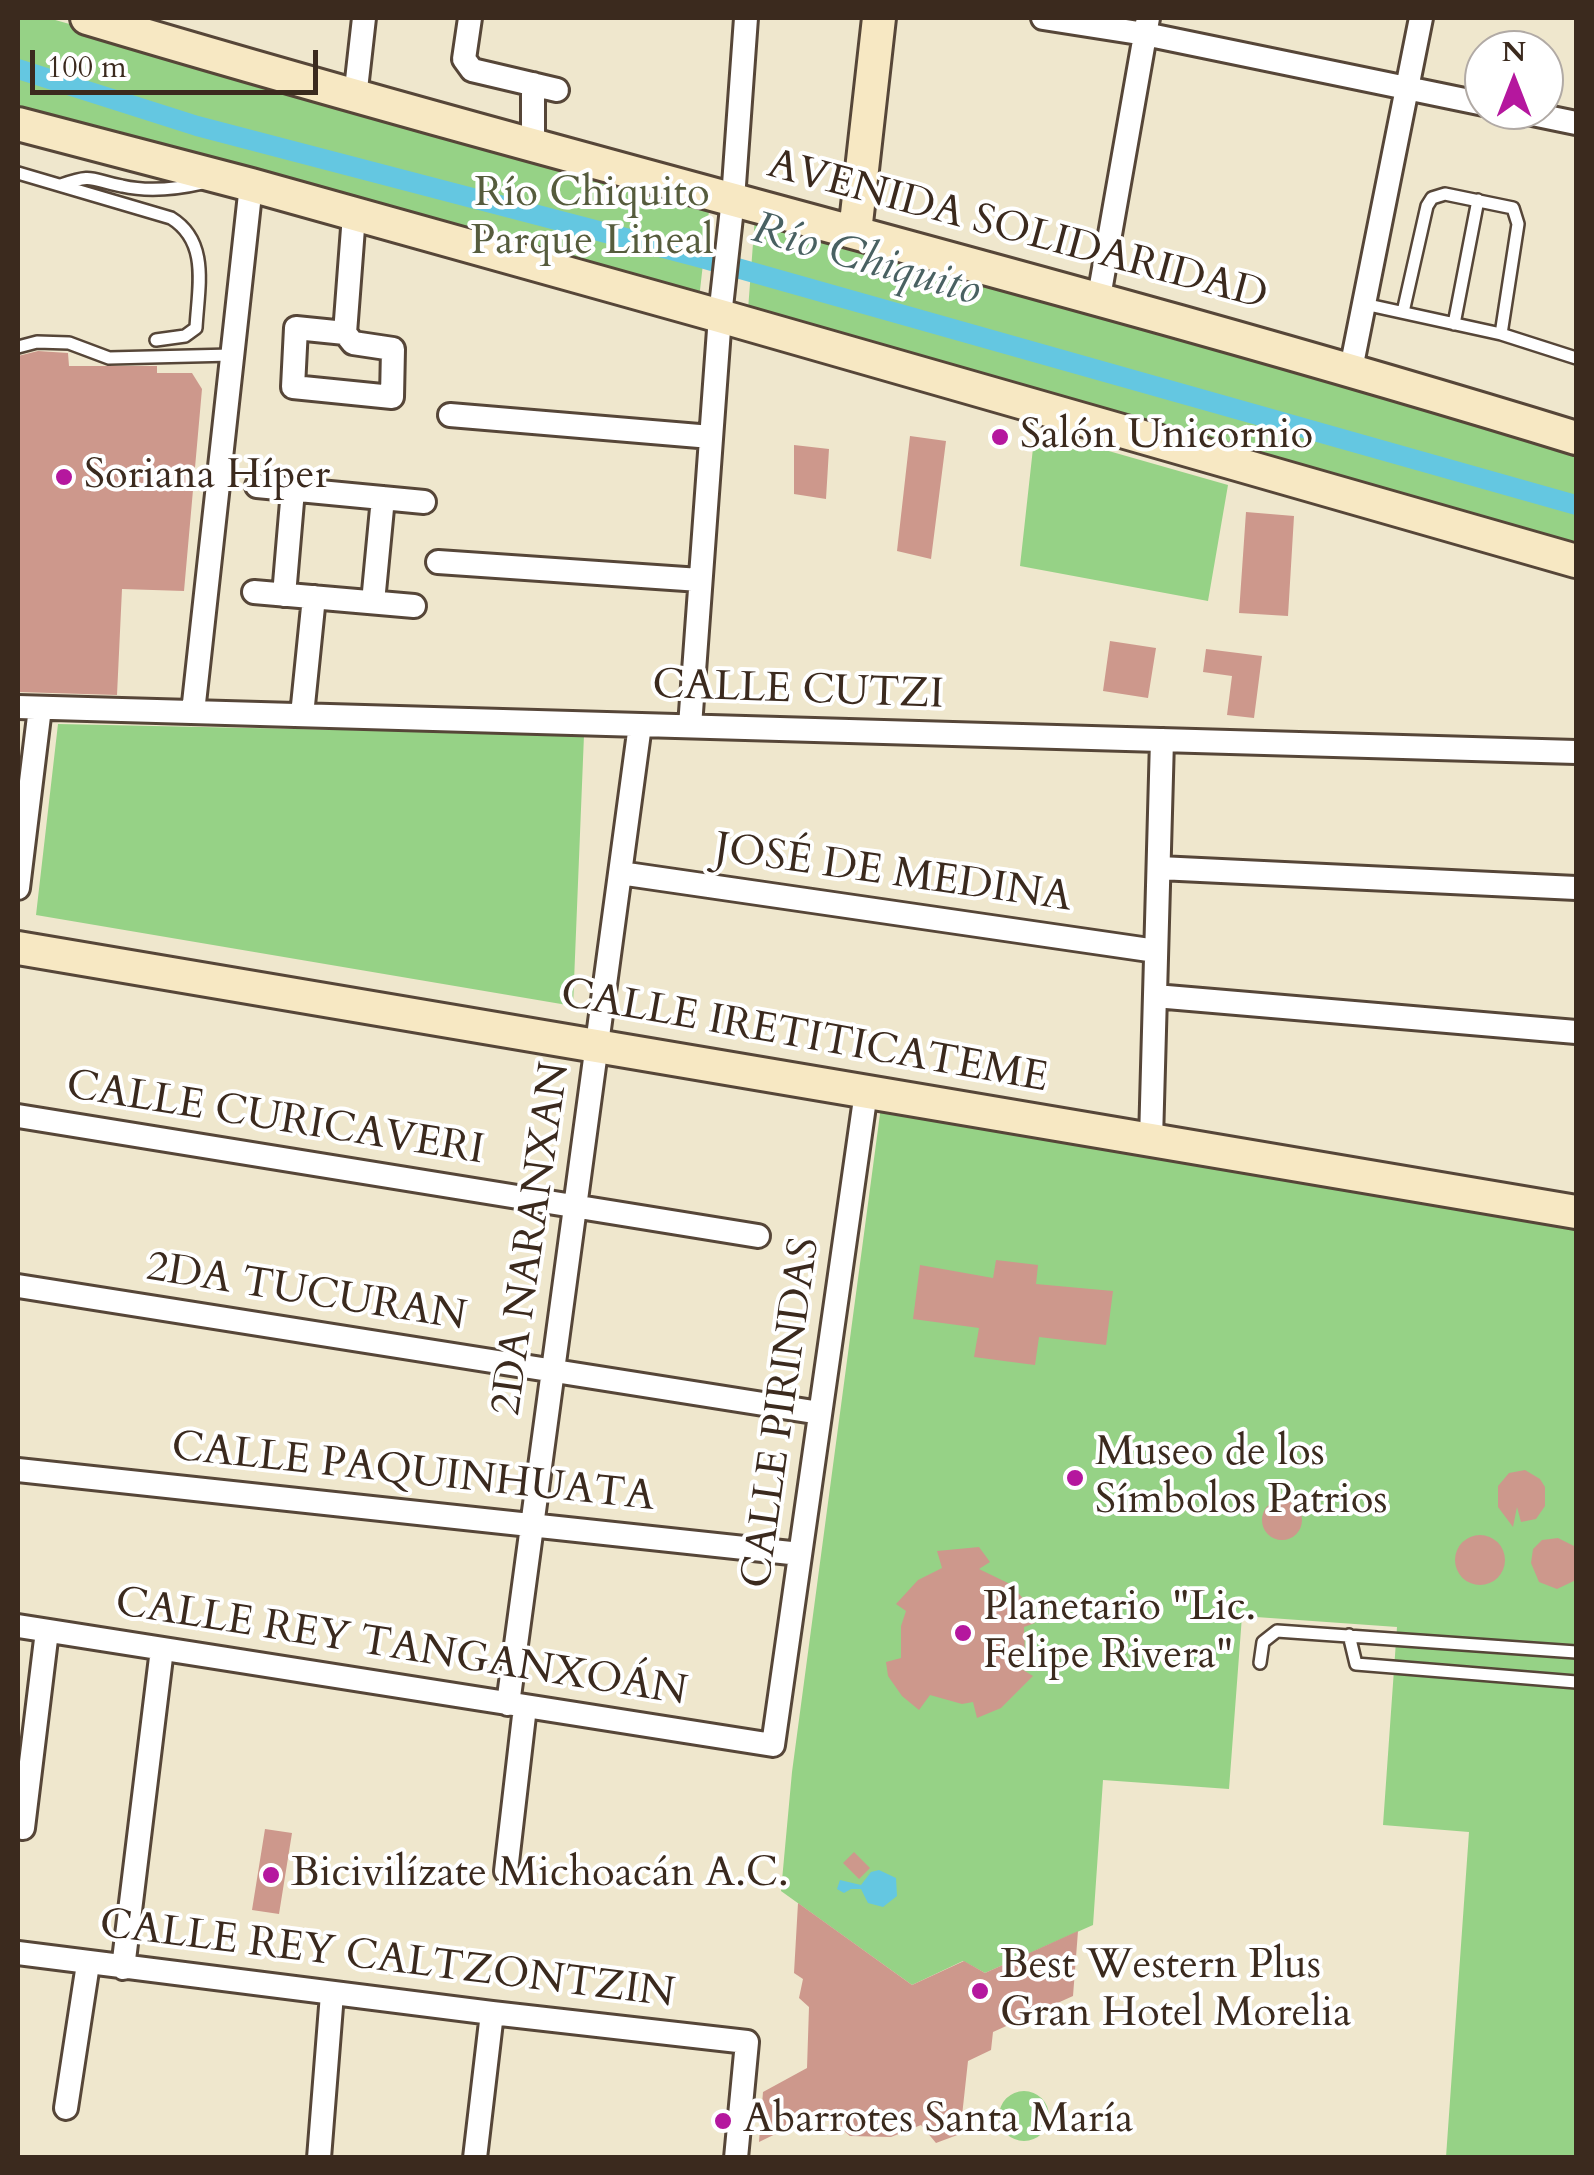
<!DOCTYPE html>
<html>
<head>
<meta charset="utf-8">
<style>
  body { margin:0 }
  #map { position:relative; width:1594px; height:2175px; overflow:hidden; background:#efe7cd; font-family:Cardo,serif }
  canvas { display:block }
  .frame { position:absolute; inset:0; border:20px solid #3b2a1e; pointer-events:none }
  .north { position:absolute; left:1464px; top:30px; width:100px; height:100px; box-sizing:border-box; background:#fff; border:2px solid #b1aaa5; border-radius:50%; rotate:0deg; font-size:28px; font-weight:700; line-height:40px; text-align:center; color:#3b2a1e }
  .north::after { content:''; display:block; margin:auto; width:35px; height:45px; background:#b5179e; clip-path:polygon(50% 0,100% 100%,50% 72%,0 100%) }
  .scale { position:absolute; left:30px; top:50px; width:288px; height:45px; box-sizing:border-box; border:5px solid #3b2a1e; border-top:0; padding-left:12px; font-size:30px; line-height:35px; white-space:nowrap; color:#3b2a1e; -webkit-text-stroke:8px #fff; paint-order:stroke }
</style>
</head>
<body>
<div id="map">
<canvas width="1594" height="2175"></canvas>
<div class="frame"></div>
<div class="north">N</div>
<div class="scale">100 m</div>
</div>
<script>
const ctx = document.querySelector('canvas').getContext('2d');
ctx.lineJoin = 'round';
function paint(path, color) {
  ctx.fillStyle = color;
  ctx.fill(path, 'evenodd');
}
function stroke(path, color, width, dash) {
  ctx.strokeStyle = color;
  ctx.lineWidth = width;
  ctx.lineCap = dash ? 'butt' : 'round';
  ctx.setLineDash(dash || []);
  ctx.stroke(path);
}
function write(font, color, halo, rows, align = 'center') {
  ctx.font = font + ' Cardo,serif';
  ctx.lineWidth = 8;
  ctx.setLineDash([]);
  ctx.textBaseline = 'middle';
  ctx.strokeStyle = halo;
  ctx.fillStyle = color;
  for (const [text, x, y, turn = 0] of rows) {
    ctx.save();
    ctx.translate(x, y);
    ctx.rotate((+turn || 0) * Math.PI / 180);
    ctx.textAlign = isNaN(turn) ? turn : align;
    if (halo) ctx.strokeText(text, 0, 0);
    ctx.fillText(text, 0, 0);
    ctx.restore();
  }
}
paint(new Path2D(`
  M18,18h30l662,184 -11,97 -681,-192z
  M755,217l821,235v100l-828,-242z
  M1035,430l193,55 -20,116 -188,-35z
  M58,724l526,11 -11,271 -537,-91z
  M882,1099l694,129v929h-130l23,-325 -86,-7 14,-198 -155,-11 -13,173 -126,-9 -10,145 -108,48 -22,-12 -51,24 -131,-94 11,-119z
  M999 2116a25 25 0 1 1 50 0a25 25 0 1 1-50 0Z`), '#96d286');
paint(new Path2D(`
  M879,1870l17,8 1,18 -14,11 -15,-4 -7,-14h-10l-7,4 -7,-4 3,-9 21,5 10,-13z`), '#64c7e1');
stroke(new Path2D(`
  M18,69l179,57 501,131 878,248`), '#64c7e1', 20);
paint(new Path2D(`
  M38,351l30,2 1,13h88v7h35l10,16 -18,202 -62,-2 -5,106 -99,-3v-336z
  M910,436l36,5 -15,118 -34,-8z
  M794,445l35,4 -3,50 -32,-5z
  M1246,512l48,4 -6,100 -49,-3z
  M1110,641l46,7 -8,50 -45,-7z
  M1206,649l56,7 -8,62 -27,-3 5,-39 -29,-4z
  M996,1260l42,5 -2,19 77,7 -7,54 -67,-8 -4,28 -31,-4 -30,-4 5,-29 -66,-9 7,-54 73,13z
  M1525,1470l15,9 5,8v19l-9,13 -15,3 -4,-15 -4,20 -15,-20v-21l11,-13z
  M1262 1520a20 20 0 1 1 40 0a20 20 0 1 1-40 0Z
  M1455 1560a25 25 0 1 1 50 0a25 25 0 1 1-50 0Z
  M1558,1538l18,9v33l-19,9 -18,-7 -8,-19 2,-14 9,-9z
  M979,1547l11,15 -11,7 31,15 19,21 6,18 -11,4 1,30 -5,11 13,8 -32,32 -24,10 -4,-16 -11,2 -32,-9 -11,15 -17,-14 -14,-20 -2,-14 15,-4v-32l5,-15 -10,-7 22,-24 24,-12 -5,-17z
  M265,1829l27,4 -13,81 -27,-4z
  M854,1852l16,16 -11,11 -16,-16z
  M798,1903l114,82 52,-24 21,12 93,-42 -5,65 -80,36 -2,18 -23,11 -8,73 -24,9 -15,-18 -30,12 -41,-1 -29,-24 -62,30 4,-50 44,-24 2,-61 -10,-9 4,-19 -9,-6z`), '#cd988c');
const lane = new Path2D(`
  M18,173l153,45c39,24 27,70 25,110l-11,8 -29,4
  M61,185c34,-12 29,-5 61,1 26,6 55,3 81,-3
  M1364,304l137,30 17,-110 -5,-16 -68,-14 -13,4 -5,8 -24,106
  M1454,324l24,-124
  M1501,334l75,24
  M18,347l19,-5 32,1 40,15 123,-3
  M1349,1635l7,29 220,18
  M1260,1663l3,-21 14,-11 299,21`);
const street = new Path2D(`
  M470,18l-6,41 8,11 85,20
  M1043,18l102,16 339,70
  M355,98l9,-80
  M1513,110l63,13
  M533,146v-62
  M1099,297l49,-279
  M296,328l49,5 8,10 40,6 -1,48 -99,-10z
  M345,333l9,-118
  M1351,369l70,-351
  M450,415l261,22
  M257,486l167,16
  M438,562l262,18
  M254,592l160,14
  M284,595l9,-105
  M373,602l10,-104
  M18,707l1558,45
  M193,712l58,-527
  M302,715l12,-118
  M690,726l30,-410 13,-117 13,-181
  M1159,868l417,20
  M620,873l536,78
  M18,888l22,-180
  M1155,996l421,36
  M18,1116l740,120
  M1151,1140l11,-400
  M18,1286l802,127
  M18,1470l782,84
  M18,1626l755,119 93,-653
  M508,1704l132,-979
  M23,1828l24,-197
  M506,1871l19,-164
  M18,1953l474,60 255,29 -11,116
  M123,1968l39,-319
  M66,2108l22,-144
  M319,2158l13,-164
  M475,2158l17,-145`);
const secondary = new Path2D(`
  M87,18c494,148 996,268 1489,420
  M18,124l233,61 469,131 856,245
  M855,232l24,-214
  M18,948l1558,264`);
stroke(lane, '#564638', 16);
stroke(street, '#564638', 28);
stroke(secondary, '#564638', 38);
stroke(lane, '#fff', 11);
stroke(street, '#fff', 22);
stroke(secondary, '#f7e8c3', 32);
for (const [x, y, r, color] of [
  [1000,437,10,"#b5179e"],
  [64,477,10,"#b5179e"],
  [1075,1478,10,"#b5179e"],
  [963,1633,10,"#b5179e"],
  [271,1875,10,"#b5179e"],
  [980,1991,10,"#b5179e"],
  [723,2121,10,"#b5179e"]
]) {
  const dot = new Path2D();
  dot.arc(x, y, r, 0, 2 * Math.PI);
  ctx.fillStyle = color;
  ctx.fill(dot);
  stroke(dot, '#fff', 4);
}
write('42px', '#565c3d', '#fff', [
  ["Río Chiquito",592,195],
  ["Parque Lineal",592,243]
]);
write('42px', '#3b2a1e', '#fff', [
  ["AVENIDA SOLIDARIDAD",1017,232,15],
  ["CALLE CUTZI",798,692,2],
  ["JOSÉ DE MEDINA",893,875,8],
  ["CALLE IRETITICATEME",804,1038,10],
  ["CALLE CURICAVERI",275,1120,9],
  ["2DA NARANXAN",533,1239,-82],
  ["2DA TUCURAN",306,1294,9],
  ["CALLE PIRINDAS",783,1413,-82],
  ["CALLE PAQUINHUATA",413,1474,6],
  ["CALLE REY TANGANXOÁN",401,1649,9],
  ["CALLE REY CALTZONTZIN",387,1961,7]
]);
write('42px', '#3b2a1e', '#fff', [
  ["Salón Unicornio",1020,437],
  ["Soriana Híper",84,477],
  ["Museo de los",1095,1454],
  ["Símbolos Patrios",1095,1502],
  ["Planetario \"Lic.",983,1609],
  ["Felipe Rivera\"",983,1657],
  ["Bicivilízate Michoacán A.C.",291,1875],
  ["Best Western Plus",1000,1967],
  ["Gran Hotel Morelia",1000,2015],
  ["Abarrotes Santa María",743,2121]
], 'left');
write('italic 45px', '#496162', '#fff', [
  ["Río Chiquito",866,262,16]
]);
</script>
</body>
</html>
